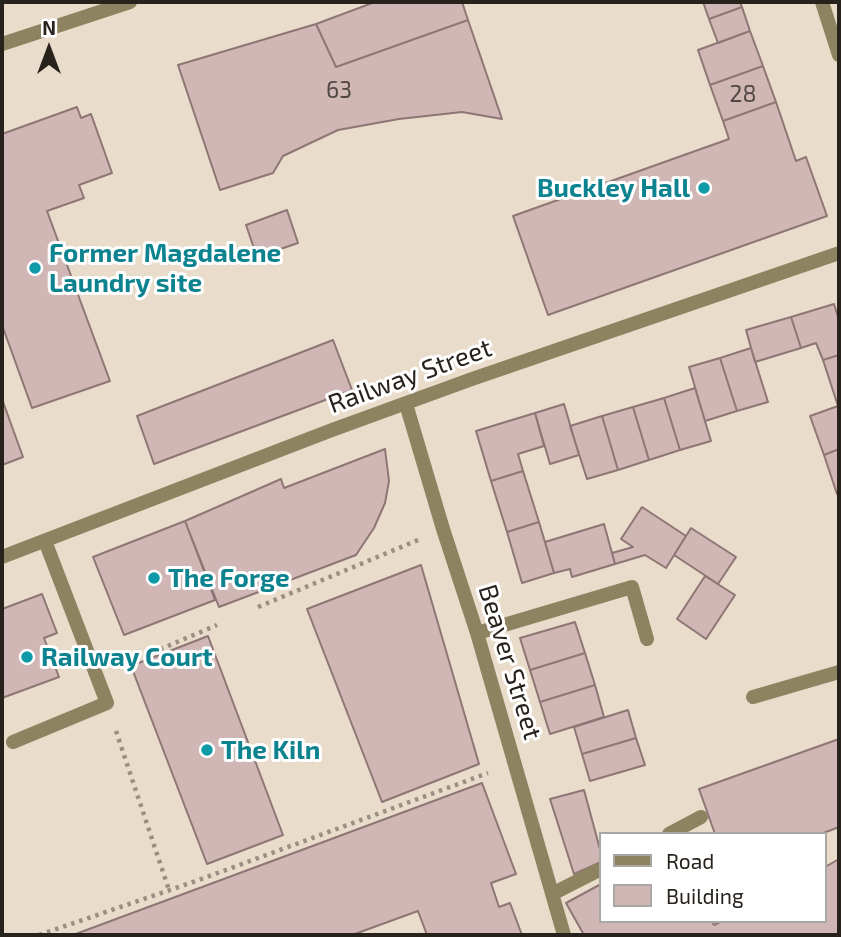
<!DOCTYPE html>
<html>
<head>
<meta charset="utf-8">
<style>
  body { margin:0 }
  #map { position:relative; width:841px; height:937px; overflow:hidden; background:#eadcca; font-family:"Exo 2",sans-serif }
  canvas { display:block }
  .frame { position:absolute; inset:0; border:4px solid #27221c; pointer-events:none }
  .legend { position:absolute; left:599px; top:832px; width:228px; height:91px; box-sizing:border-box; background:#fff; border:2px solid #a9a7a4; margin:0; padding:9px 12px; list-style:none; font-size:21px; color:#27221c }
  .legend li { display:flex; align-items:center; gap:14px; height:35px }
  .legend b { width:35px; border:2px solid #a9a7a4 }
  .north { position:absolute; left:14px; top:14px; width:70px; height:70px; -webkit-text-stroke:5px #fff; paint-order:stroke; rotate:0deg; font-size:19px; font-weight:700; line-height:28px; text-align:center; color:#27221c }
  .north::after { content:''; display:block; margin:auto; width:24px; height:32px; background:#27221c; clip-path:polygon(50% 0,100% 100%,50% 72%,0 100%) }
</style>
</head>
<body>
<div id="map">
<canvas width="841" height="937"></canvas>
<div class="frame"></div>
<ul class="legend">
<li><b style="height:9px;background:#8d8361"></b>Road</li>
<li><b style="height:19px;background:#d0b7b6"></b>Building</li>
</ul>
<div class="north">N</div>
</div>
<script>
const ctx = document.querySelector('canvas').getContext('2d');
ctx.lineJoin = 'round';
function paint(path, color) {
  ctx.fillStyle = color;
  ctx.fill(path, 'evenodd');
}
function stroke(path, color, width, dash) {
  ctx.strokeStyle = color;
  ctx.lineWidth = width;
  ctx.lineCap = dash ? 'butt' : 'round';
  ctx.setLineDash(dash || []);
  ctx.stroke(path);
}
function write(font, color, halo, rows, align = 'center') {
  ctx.font = font + ' "Exo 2",sans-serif';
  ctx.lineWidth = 6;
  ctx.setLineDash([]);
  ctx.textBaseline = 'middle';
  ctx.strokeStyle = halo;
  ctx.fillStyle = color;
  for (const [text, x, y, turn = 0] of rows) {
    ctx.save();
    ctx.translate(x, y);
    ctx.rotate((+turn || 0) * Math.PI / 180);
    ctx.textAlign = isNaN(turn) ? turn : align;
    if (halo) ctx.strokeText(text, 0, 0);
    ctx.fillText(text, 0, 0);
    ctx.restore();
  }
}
const building = new Path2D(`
  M375,2h87l6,18 -132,47 -20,-43z
  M703,2h37l2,5 -33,12z
  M742,7l8,24 -32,12 -9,-24z
  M468,20l34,99 -40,-7 -63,7 -61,11 -55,26 -10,17 -53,17 -42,-125 138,-41 20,43z
  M750,31l13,35 -53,19 -12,-35z
  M763,66l13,36 -53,19 -13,-36z
  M776,102l20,59 10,-4 21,59 -279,99 -35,-99 216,-77 -6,-18z
  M77,107l4,11 10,-4 21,59 -33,12 5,13 -37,13 63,170 -78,27 -30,-83v-191z
  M287,210l11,33 -41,14 -11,-32z
  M834,304l5,16v35l-16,5 -7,-17 -15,5 -10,-31z
  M791,317l10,31 -46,14 -9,-32z
  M333,340l19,50 -198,74 -17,-48z
  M751,348l17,54 -31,9 -17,-53z
  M839,355v51h-1l-15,-46z
  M720,358l17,53 -32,10 -16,-54z
  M695,388l16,53 -31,9 -16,-52z
  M664,398l16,52 -31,10 -16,-53z
  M2,399l21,58 -21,8z
  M564,404l15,51 -29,9 -15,-51z
  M838,406l1,43 -15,6 -14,-39z
  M633,407l16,53 -31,10 -16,-54z
  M535,413l9,33 -26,8 5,17 -32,10 -15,-50z
  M602,416l16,54 -31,9 -17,-53z
  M385,449l4,32 -4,22 -11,25 -18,27 -137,52 -34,-86 96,-42 3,9z
  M839,449v44l-2,1 -13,-39z
  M523,471l16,51 -32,10 -16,-51z
  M642,507l44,29 -20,32 -21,-13 -30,9 -3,-11 21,-6 -12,-8z
  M185,521l30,79 -91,35 -31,-78z
  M539,522l15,51 -32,10 -15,-51z
  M604,524l11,40 -43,13 -2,-8 -16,4 -9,-31z
  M691,528l45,29 -18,27 -44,-29z
  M421,565l58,199 -97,38 -75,-193z
  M705,576l30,19 -29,44 -29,-20z
  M42,594l15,39 -13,5 15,39 -57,21v-89z
  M575,622l10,31 -55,17 -10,-32z
  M208,636l75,199 -76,29 -76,-198z
  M585,653l10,32 -55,17 -10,-32z
  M595,685l9,32 -54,17 -10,-32z
  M628,710l8,28 -54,16 -8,-27z
  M636,738l9,27 -55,16 -8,-27z
  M839,739v88l-18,7h-106l-16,-45z
  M482,783l34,91 -25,9 8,24 11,-4 12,32h-95l-9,-24 -66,24h-279z
  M584,790l17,63v9l-27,12 -24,-75z
  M839,859v76h-255l-18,-32 35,-19v37h110l3,4 8,-4h103v-54z`);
paint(building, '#d0b7b6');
stroke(building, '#8d7675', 2);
stroke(new Path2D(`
  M258,607l160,-67
  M121,666l96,-41
  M116,731l53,159
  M39,935l157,-54 292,-108`), '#998f82', 4.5, [3.5, 5]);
stroke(new Path2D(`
  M753,697l86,-25
  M13,742l94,-39 -62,-162`), '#8d8361', 14);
stroke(new Path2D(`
  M406,404l37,125 34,104 87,302
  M2,557l330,-127 140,-51 367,-126
  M477,633l155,-46 15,52
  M669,834l32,-17
  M552,894l49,-25`), '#8d8361', 14);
stroke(new Path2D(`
  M822,2l17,53
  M2,44l128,-42`), '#8d8361', 14);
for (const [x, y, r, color] of [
  [704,188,7,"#0f9aa8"],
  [35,268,7,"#0f9aa8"],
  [154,578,7,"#0f9aa8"],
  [27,657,7,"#0f9aa8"],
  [207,750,7,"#0f9aa8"]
]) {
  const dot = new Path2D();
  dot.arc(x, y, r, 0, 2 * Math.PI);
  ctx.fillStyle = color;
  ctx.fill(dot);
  stroke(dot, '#fff', 2.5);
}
write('23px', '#514742', null, [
  ["63",339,90],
  ["28",743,94]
]);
write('bold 26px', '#0d838f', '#fff', [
  ["Buckley Hall",690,188,"right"],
  ["Former Magdalene",49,253],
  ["Laundry site",49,283],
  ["The Forge",168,578],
  ["Railway Court",41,657],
  ["The Kiln",221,750]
], 'left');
write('26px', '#27221c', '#fff', [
  ["Railway Street",410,376,-20],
  ["Beaver Street",510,662,73]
]);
</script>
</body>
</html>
